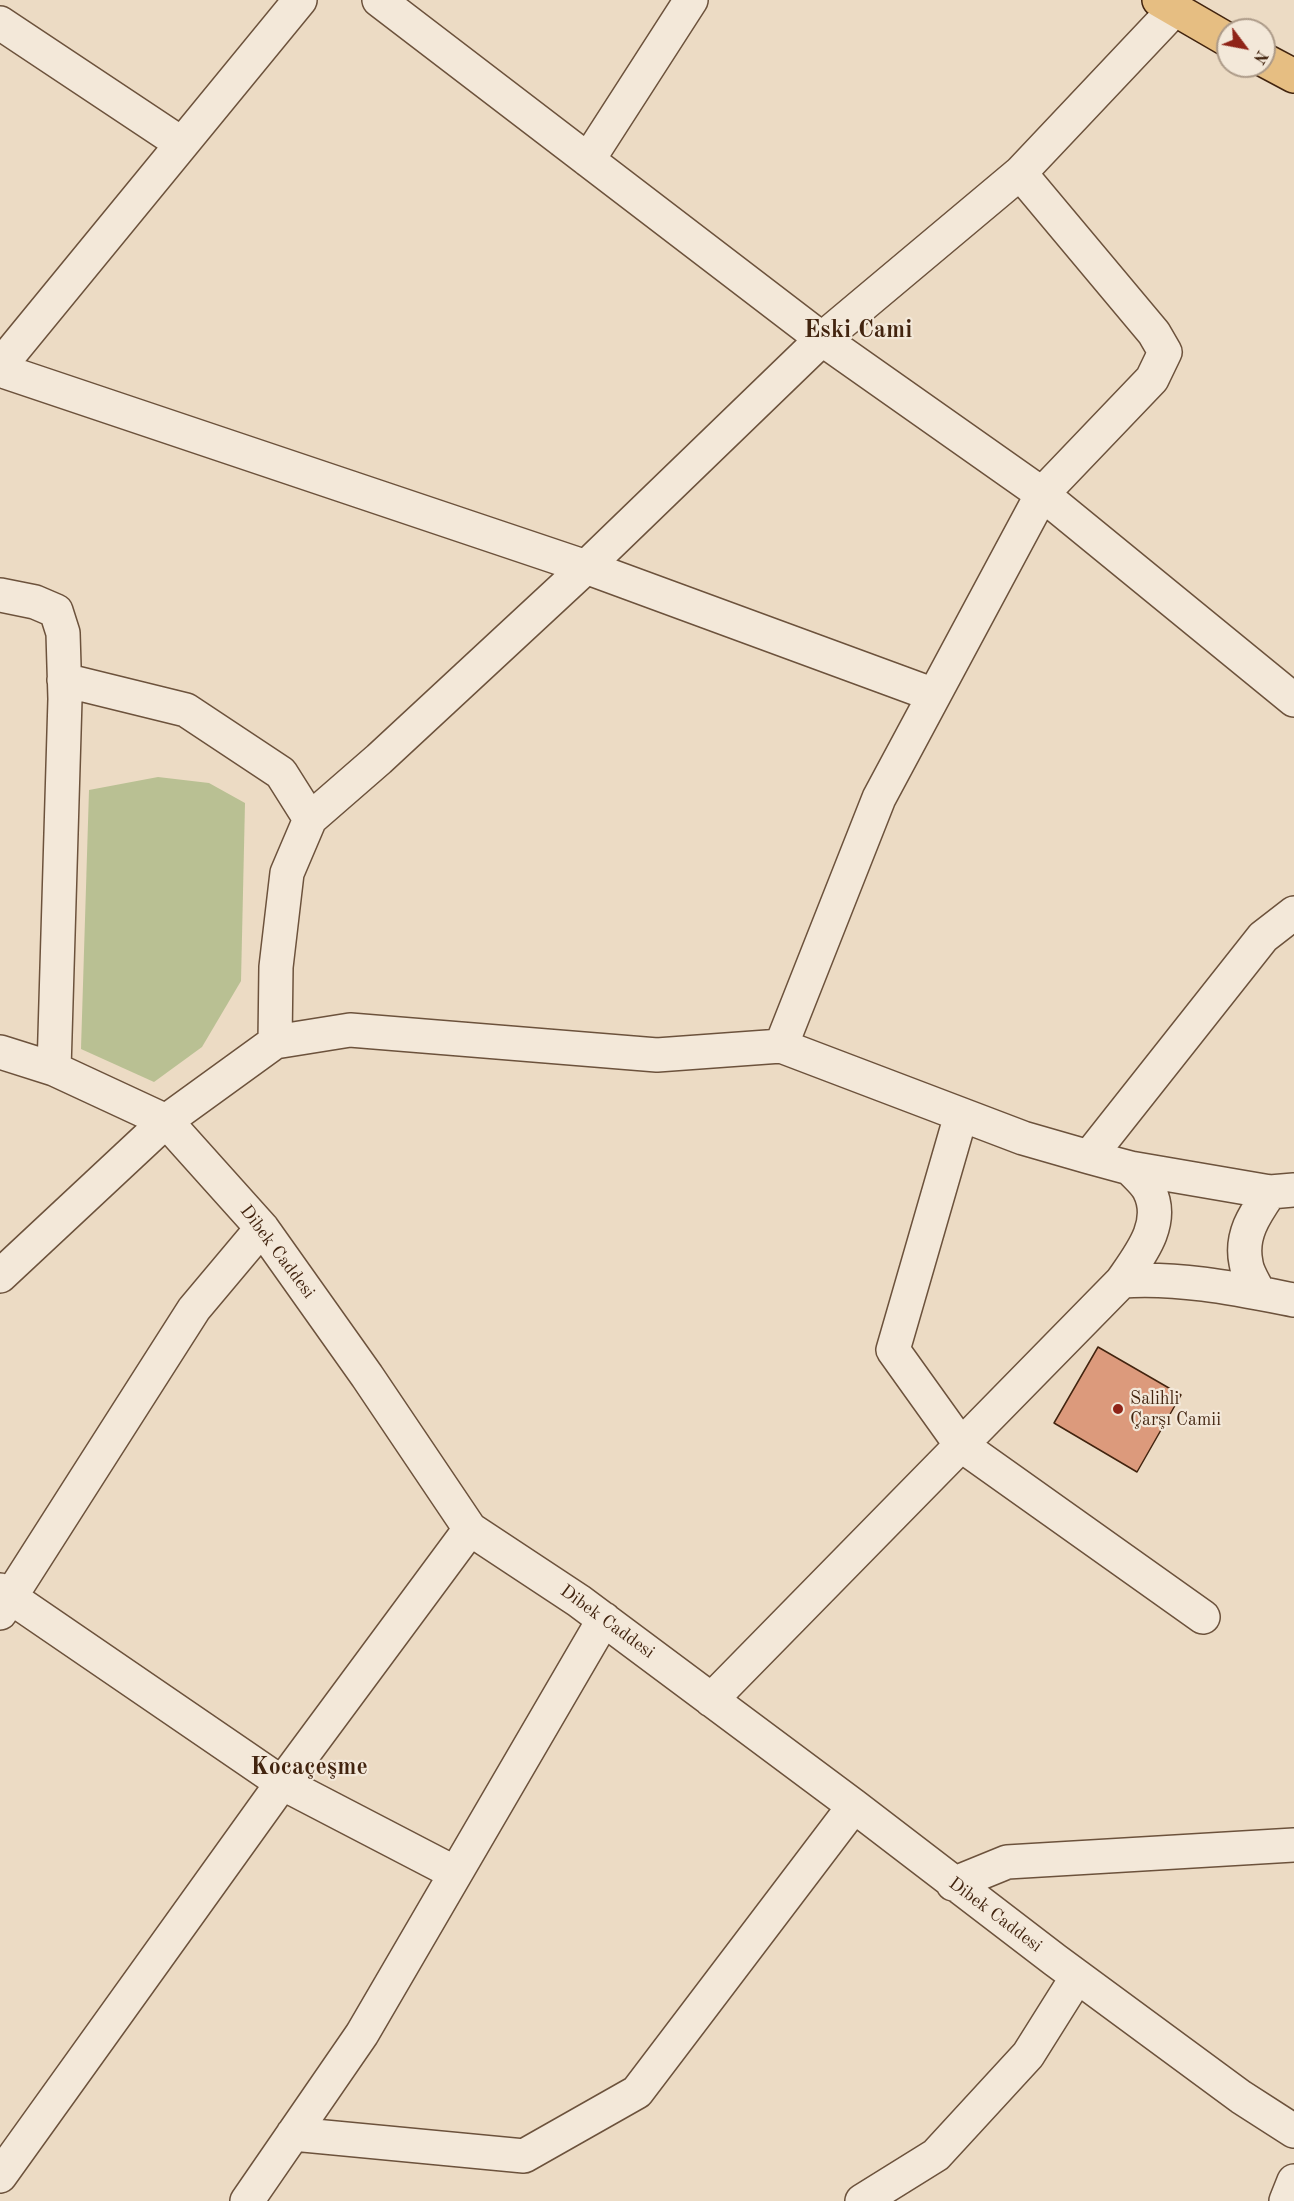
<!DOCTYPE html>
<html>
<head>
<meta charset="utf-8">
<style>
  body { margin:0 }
  #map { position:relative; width:1294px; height:2201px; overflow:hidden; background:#ecdbc4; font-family:"Old Standard TT",serif }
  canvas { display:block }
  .north { position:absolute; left:1216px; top:18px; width:60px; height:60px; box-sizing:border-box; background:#f3e8d9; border:2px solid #ac9a88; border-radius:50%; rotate:122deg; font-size:16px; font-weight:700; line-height:24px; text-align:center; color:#42240f }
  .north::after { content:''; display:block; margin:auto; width:21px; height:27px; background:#8f2418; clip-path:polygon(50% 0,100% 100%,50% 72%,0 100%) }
</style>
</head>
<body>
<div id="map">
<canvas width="1294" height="2201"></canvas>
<div class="north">N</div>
</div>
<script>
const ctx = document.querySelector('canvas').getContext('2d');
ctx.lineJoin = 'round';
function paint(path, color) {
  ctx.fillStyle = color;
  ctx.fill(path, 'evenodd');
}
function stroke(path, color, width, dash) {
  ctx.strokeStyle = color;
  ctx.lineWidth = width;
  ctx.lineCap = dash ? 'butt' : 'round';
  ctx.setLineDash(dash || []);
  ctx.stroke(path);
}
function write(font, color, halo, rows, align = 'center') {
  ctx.font = font + ' "Old Standard TT",serif';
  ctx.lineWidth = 4.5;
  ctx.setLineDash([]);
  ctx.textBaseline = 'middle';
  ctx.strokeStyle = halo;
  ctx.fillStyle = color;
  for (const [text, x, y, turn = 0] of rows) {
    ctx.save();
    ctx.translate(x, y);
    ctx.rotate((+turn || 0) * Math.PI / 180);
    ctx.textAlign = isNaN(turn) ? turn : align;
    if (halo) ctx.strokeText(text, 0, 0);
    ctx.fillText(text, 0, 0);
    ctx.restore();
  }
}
paint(new Path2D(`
  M158,777l51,6 36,20 -4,178 -39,66 -48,35 -73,-33 8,-259z`), '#b9c093');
const building = new Path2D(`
  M1098,1347l83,48 -44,77 -83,-49z`);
paint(building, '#dc9a7c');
stroke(building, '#42240f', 1.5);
const minor = new Path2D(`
  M379,0l443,339 220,155 252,206
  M0,23l182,121
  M588,160l103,-160
  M0,366l300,-366
  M0,370l586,197 348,128
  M0,595l35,7 21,9 7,22 2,66 -11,370
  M64,680l122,30 95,63 29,46
  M275,1042l1,-75 11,-94 23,-54 69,-60 207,-192 236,-228 198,-166 154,-163
  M781,1046l98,-248 163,-304 110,-115 13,-27 -11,-19 -134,-160
  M0,1052l54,17 112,52 96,107 105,148 103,153 109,72 275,205 201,154 186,137 53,34
  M961,1115l-68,235 68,95 242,172
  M1089,1157l174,-220 31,-24
  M0,1276l166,-155 109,-79 75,-12 307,25 124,-9 242,92 66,19 41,11 140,24 24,-2
  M1122,1281c58,-4 115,8 172,19
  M1259,1293c-4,-9 -12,-20 -13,-30 -6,-28 9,-49 24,-71
  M0,1590l282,193 173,90
  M0,1613l194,-304 68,-81
  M711,1700l411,-419c18,-26 44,-58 27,-91 -4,-8 -13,-15 -19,-22
  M953,1884l54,-22 287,-17
  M293,2134l231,22 113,-64 217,-286
  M0,2176l282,-393 188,-254
  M247,2201l115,-167 242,-415
  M862,2201l74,-46 92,-100 49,-78
  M1286,2201l8,-20`);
const major = new Path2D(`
  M1159,0l69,40
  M1264,60l30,16`);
stroke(minor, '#6c523c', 36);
stroke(major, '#42240f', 36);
stroke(minor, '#f3e8d9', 33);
stroke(major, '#e6be82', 33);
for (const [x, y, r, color] of [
  [1118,1409,6,"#8f2418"]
]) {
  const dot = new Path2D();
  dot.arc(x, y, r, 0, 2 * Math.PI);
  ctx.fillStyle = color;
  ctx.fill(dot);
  stroke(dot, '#f3e8d9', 2);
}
write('18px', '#42240f', '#f3e8d9', [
  ["Dibek Caddesi",277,1252,53],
  ["Dibek Caddesi",607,1622,36],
  ["Dibek Caddesi",995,1915,37]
]);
write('18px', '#42240f', '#f3e8d9', [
  ["Salihli",1130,1399],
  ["Çarşı Camii",1130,1420]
], 'left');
write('bold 24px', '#42240f', '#f3e8d9', [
  ["Eski Cami",858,331],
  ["Kocaçeşme",309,1768]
]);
</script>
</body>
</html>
